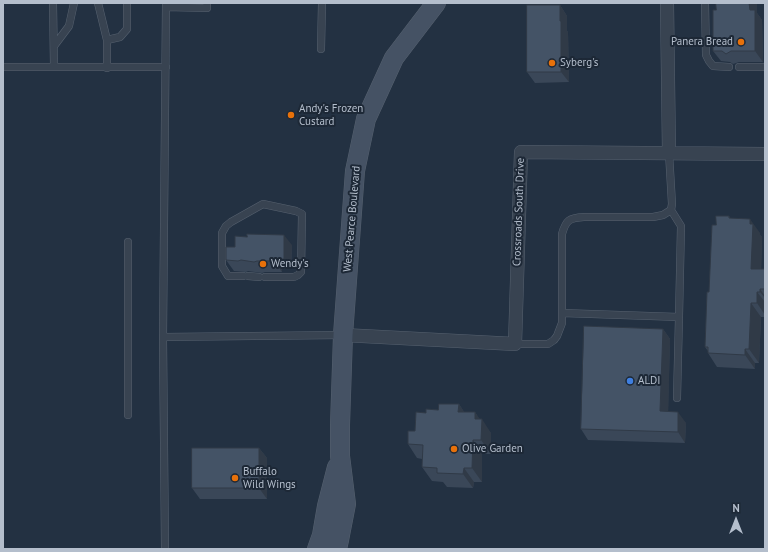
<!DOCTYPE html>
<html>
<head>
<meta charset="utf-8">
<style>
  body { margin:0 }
  #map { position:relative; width:768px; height:552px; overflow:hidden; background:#233142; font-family:"PT Sans",sans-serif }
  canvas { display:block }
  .frame { position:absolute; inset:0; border:4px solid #b4becc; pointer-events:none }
  .north { position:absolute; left:716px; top:500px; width:40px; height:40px; -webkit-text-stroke:3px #1d2836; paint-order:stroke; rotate:0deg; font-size:11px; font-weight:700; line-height:16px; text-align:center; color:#b4becc }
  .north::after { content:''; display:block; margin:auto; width:14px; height:18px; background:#b4becc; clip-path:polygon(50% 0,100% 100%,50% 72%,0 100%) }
</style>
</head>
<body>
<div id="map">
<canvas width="768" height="552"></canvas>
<div class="frame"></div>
<div class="north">N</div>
</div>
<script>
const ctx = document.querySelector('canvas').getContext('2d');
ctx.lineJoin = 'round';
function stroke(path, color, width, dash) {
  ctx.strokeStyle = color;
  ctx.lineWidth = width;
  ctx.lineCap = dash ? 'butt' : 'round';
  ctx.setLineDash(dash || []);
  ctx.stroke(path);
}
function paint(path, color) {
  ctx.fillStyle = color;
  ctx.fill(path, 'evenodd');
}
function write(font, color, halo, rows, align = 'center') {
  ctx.font = font + ' "PT Sans",sans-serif';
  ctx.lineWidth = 4;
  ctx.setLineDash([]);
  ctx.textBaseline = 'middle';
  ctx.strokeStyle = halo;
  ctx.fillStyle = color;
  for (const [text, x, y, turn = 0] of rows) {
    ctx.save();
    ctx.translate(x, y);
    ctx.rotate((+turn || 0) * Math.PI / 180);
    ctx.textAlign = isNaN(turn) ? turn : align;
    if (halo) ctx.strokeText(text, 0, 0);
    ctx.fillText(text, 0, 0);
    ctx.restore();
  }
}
const lane = new Path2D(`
  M53,3l1,64
  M98,3l9,37
  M705,3l1,52 3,6 4,5 16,1
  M166,7l41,1v-5
  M54,46l15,-20 5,-23
  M321,49l1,-46
  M3,67h163
  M739,67h26
  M107,68v-28l13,-3 7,-8v-26
  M128,242v173
  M243,276h-15l-6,-10v-33l4,-7 5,-4 32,-18 33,7 6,3 -1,58 -3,3 -4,2h-29
  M248,276l11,1
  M562,313l117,4 2,-91 -10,-16
  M163,337l180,-2
  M515,344h33l6,-4 3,-4 5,-13v-89c4,-14 7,-16 22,-17h69l10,-2 8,-5 1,-6 -3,-51
  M677,398l2,-81
  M165,549l-2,-212 3,-334`);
const street = new Path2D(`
  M667,3l2,150
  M343,335l172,9 6,-192 244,2`);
const secondary = new Path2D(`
  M317,549l5,-14 5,-29 10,-39
  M337,549l2,-9 7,-36 -6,-48v-31l3,-90 12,-164 11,-52 28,-61 42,-55`);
stroke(lane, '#56616f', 8);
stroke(street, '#56616f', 14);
stroke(secondary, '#56616f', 20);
stroke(lane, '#384351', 7);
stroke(street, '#384351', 13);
stroke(secondary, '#455264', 19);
paint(new Path2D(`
  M560,5l7,11v15l1,1 1,50 -34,1 -8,-11z
  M757,13l5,7 1,42h-24l-6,2 -3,-2 -9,-1 -8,-10z
  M729,216l1,2 30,15v2l2,2 -1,32h4v48h-4l-2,46h-4v6l-38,-2 -9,-14v-2l-3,-4 4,-55 7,-67z
  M292,245l-1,24h-9v3h-17l-3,1 -14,-2 -2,1 -12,-1 -8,-11 9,-13z
  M663,329l7,10 -2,72 18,12 -1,20 -97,-3 -7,-11z
  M459,404l5,8h11l4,7 12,14v21h-9v28h-8l-1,6 -26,-1 -4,-5 -11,-1 -10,-14v-8l-5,-1 -9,-14 18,-31z
  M259,448l8,10v41h-67l-8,-11z`), '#3a4758');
paint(new Path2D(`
  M749,3h8v10l5,7 1,42 -8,-11 -5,-41z
  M560,5l7,11v15l1,1 1,50 -8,-10z
  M750,219l10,14v2l2,2 -1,46 -10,-14z
  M284,235l8,10 -1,24 -7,-10z
  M274,259l8,10v3l-8,-11z
  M760,289l5,7v2l-5,-6z
  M757,292l8,10v13l-8,-12z
  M751,303l10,14 -2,46 -10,-14z
  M663,329l7,10 -2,83 -8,-11z
  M745,349l10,14v6l-10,-14z
  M459,404l9,14 -10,-6z
  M475,412l7,10v-3l9,14v21l-10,-14 -6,-21z
  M678,412l8,11 -1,20 -7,-11z
  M473,440l9,14v28l-10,-14z
  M259,448l8,10v41l-8,-11z
  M464,468l10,14 -1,6 -10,-14z`), '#303a47');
const building = new Path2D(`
  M716,3h33l1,7h5v41h-24l-5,3 -4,-3h-9v-41h3z
  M527,5h33v16h1v51h-34z
  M716,216h13v2l21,1v5h3l-2,45h14v20h-5v3h-3v11h-6l-2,46h-4v6l-37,-2v-6h-3l2,-55h2l3,-67h4z
  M247,234l37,1v24h-10v2h-17l-3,1 -13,-2 -3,1 -12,-1v-13h9v-11l12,1z
  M584,326l79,3 -3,82 18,1v20l-97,-3z
  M439,404h20l-1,8h17v7h7l-1,21h-8l-1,28h-8l-1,6 -26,-1v-5l-15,-1 1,-22 -15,-1v-13h7l1,-19 10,1v-4l12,1z
  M192,448h67v40h-67z`);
paint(building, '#445366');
stroke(building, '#303a47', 1);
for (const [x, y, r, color] of [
  [741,42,4,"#e8710a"],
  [552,63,4,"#e8710a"],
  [291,115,4,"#e8710a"],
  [263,264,4,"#e8710a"],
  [630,381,4,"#3f7fe0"],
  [454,449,4,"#e8710a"],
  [235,478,4,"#e8710a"]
]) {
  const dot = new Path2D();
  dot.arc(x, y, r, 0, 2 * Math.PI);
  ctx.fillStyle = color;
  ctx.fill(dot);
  stroke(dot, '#1d2836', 1.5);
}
write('11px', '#b4becc', '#1d2836', [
  ["Panera Bread",733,42,"right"],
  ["Syberg's",560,63],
  ["Andy's Frozen",299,109],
  ["Custard",299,122],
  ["Wendy's",271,264],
  ["ALDI",638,381],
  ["Olive Garden",462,449],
  ["Buffalo",243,472],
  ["Wild Wings",243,485]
], 'left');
write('11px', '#b4becc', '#1d2836', [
  ["Crossroads South Drive",519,212,-88],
  ["West Pearce Boulevard",352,219,-85]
]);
</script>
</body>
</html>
